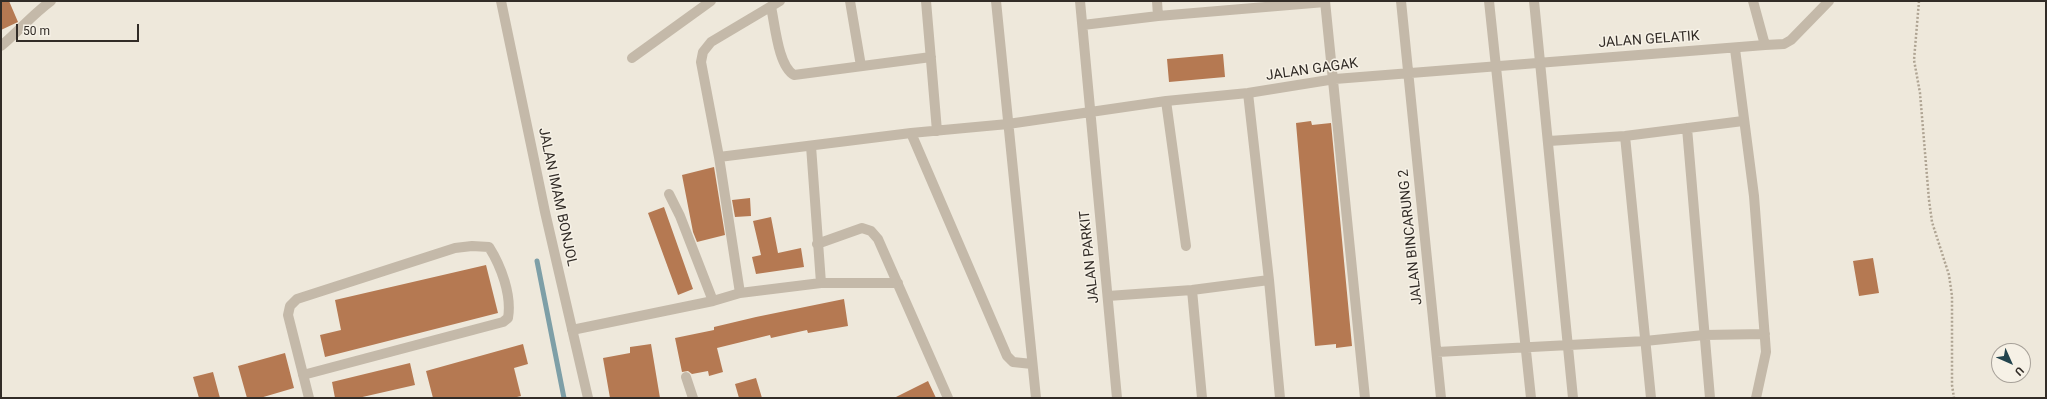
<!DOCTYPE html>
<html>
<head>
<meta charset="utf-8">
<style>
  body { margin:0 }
  #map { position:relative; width:2047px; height:399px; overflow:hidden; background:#eee8db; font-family:Roboto,sans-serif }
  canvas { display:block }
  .frame { position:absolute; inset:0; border:2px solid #322c27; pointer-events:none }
  .north { position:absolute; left:1991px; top:343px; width:40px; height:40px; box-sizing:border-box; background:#f6f1e6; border:1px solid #a8a29a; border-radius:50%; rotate:135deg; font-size:11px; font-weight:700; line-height:16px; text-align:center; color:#322c27 }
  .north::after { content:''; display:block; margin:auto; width:14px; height:18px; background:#23444d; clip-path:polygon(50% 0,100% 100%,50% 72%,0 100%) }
  .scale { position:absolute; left:16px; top:24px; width:123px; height:18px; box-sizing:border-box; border:2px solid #322c27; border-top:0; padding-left:5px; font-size:12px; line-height:14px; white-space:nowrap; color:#322c27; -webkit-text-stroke:3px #f6f1e6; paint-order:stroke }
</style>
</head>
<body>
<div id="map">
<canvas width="2047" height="399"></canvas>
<div class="frame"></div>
<div class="north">U</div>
<div class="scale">50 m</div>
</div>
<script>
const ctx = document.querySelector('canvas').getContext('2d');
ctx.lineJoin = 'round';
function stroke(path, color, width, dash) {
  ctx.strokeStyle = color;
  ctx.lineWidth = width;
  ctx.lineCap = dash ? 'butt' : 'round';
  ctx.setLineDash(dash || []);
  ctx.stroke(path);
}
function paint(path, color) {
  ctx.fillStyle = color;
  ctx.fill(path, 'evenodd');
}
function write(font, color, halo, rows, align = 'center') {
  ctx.font = font + ' Roboto,sans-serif';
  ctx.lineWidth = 3;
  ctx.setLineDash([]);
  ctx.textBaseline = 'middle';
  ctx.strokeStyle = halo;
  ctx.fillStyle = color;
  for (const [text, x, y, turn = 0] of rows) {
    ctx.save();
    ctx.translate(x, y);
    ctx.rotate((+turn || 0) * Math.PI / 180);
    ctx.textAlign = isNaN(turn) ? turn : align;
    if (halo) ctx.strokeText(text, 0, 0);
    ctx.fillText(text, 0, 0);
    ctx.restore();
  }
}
stroke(new Path2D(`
  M537,261l27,137`), '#7e9fa7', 5);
paint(new Path2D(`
  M1,1h8l9,21 -17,8z
  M1223,54l2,23 -56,5 -2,-23z
  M1311,121l1,4 19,-2 21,223 -16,2v-4l-21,2 -19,-223z
  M714,167l11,68 -28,7 -4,-10 -11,-57z
  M750,198l1,18 -16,1 -3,-17z
  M664,207l29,82 -15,6 -30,-82z
  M771,217l7,36 23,-5 3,19 -48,7 -4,-17 9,-2 -8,-34z
  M1873,258l6,35 -20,3 -6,-35z
  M486,265l12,48 -173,44 -5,-22 21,-5 -6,-30z
  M844,299l4,27 -40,7 -1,-3 -36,8 -1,-3 -53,13 6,24 -14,4 -1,-5 -16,3 -4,-3 -6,1 -7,-34 39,-8v-3l42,-10z
  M523,344l5,20 -14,4 7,28 -8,2h-80l-7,-27z
  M651,344l9,54h-50l-7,-40 27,-5v-6z
  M285,353l9,35 -34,10h-13l-9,-32z
  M410,363l5,22 -57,13h-23l-3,-16z
  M213,372l7,26h-21l-6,-21z
  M756,378l6,20h-23l-4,-14z
  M928,381l8,17h-42z`), '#b57952');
stroke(new Path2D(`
  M1919,1l-5,59 6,33 9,107 3,22 17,53 3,21v89l2,13`), '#afa493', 2.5, [2, 2]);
stroke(new Path2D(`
  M501,1l44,211 43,186
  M850,1l11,65
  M926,1l11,130
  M996,1l40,397
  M1080,1l37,397
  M1157,1l1,15
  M1325,1l40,397
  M1401,1l40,397
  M1489,1l42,397
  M1534,1l39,397
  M771,7c4,17 7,59 23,68l137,-18
  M1083,25l75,-9 167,-14
  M1765,45l19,-1 7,-4 38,-39
  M1,46c18,-15 32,-32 50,-45
  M1735,49l19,147 12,156 -10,46
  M632,58l79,-57
  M1248,93l21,187 11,118
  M1166,101l20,145
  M1687,128l23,270
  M911,133l96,223 6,6 19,2
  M1625,136l26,262
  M1549,141l76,-5 118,-15
  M811,146l10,137
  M719,157l192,-24 97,-9 158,-23 82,-8 87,-14 430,-34 -12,-44
  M669,194l11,22 33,85
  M817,244l45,-16 9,3 7,8 70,159
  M1192,290l10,108
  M740,293l-21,-136 -18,-95 2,-10 8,-10 69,-41
  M1108,296l84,-6 77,-10
  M572,330l141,-29 27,-8 81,-10h77
  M1437,352l208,-11 59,-6 61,-1
  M303,375l200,-53 5,-4c4,-23 -7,-52 -19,-71l-17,-1 -17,2 -158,51 -7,7 -2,9 21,83
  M686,377l7,21`), '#c4b9a9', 10);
write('14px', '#322c27', '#f6f1e6', [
  ["JALAN GELATIK",1649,40,-4],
  ["JALAN GAGAK",1312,70,-8],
  ["JALAN IMAM BONJOL",557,197,78],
  ["JALAN BINCARUNG 2",1411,237,-96],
  ["JALAN PARKIT",1090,257,-96]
]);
</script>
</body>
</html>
